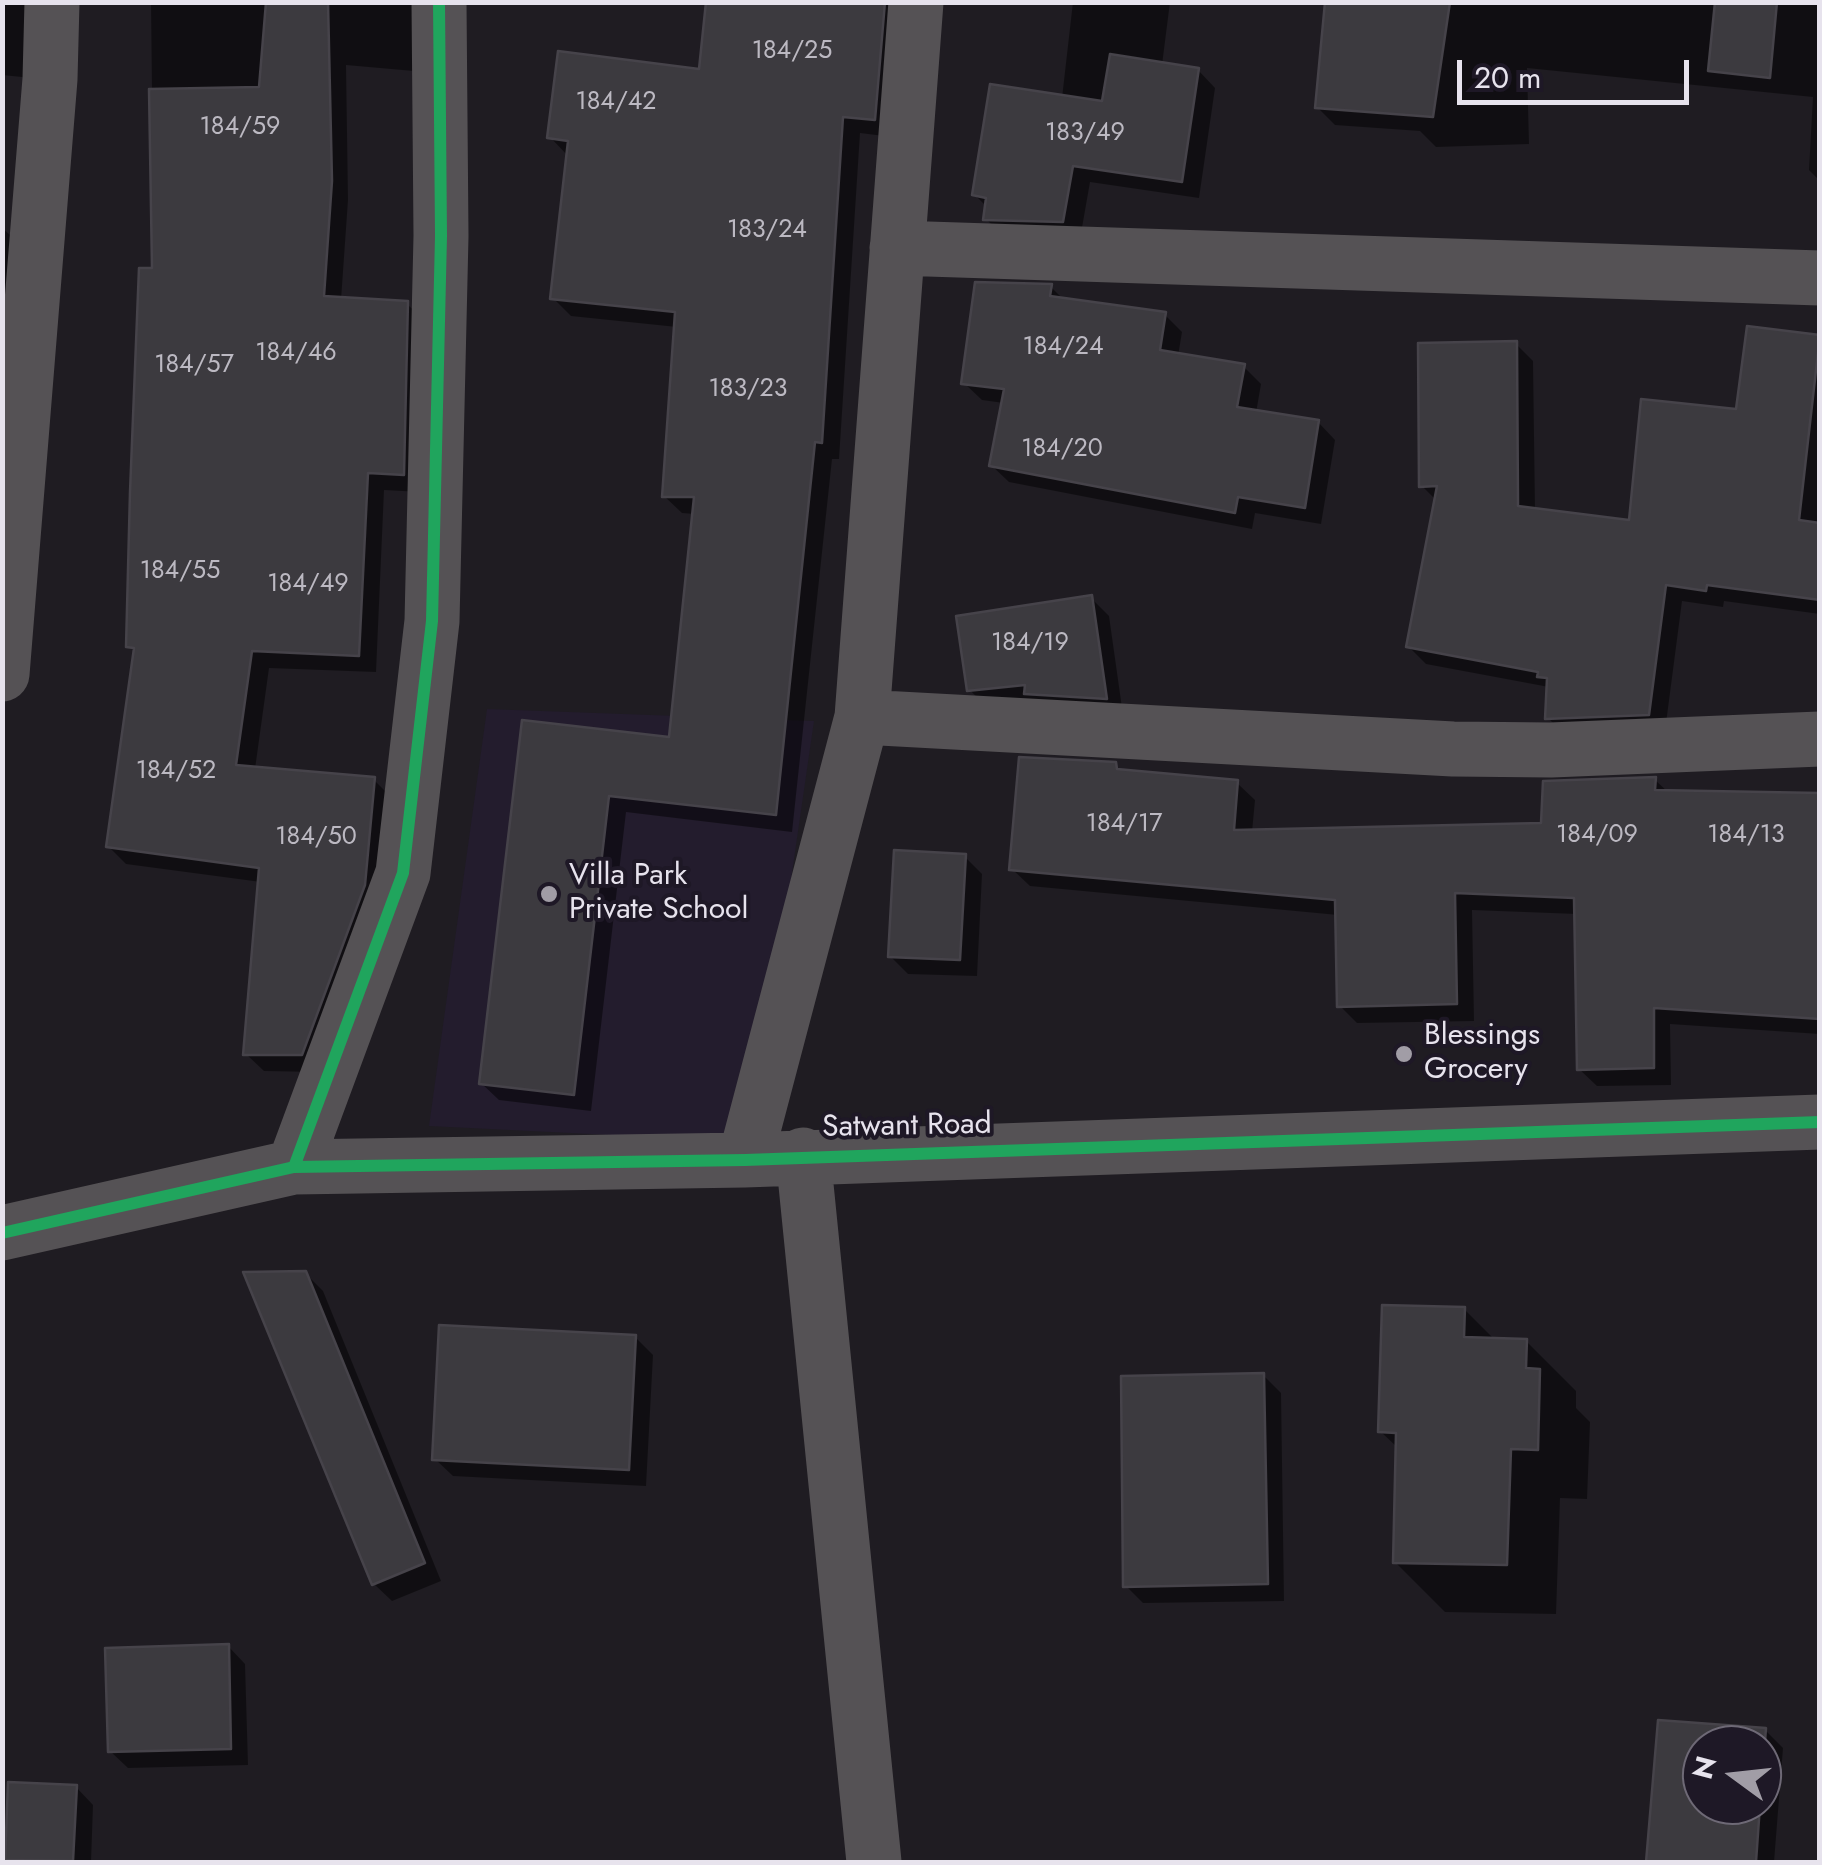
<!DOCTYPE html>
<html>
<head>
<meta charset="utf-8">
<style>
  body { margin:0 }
  #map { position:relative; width:1822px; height:1865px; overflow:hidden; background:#1f1c22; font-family:Jost,sans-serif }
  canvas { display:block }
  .frame { position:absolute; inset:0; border:5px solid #e7e3ed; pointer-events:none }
  .north { position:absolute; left:1682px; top:1725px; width:100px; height:100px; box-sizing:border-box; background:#1e1826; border:2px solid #6e6976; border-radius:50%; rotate:285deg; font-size:28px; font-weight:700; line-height:40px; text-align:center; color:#e7e3ed }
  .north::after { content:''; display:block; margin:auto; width:35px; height:45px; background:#a19da6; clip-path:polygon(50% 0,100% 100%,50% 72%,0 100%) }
  .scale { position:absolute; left:1457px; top:60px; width:232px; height:45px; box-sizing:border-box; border:5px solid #e7e3ed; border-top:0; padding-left:12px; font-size:30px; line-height:35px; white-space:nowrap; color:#e7e3ed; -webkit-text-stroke:8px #1e1826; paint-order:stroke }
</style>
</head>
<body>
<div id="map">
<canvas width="1822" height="1865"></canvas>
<div class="frame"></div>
<div class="north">N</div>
<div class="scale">20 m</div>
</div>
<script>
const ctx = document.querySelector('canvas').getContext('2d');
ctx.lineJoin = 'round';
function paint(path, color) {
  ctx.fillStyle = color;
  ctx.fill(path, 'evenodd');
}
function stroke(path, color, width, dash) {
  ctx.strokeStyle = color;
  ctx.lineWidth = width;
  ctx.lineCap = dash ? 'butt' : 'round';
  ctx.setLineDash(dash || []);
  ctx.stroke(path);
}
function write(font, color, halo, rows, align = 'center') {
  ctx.font = font + ' Jost,sans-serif';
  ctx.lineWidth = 8;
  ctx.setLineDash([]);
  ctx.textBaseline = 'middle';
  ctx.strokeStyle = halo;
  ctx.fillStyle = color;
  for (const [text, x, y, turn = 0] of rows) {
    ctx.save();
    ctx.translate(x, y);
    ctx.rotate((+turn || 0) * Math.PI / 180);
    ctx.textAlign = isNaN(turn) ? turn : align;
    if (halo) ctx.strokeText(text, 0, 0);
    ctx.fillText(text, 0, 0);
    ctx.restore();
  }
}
paint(new Path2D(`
  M487,709l327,12 -61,421 -324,-16z`), '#231c2d');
paint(new Path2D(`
  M2,2h39l-9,76 -30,-3z
  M151,2h261l13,70 -79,-7 2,135 -7,100 66,4 18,17 -4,171 -37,-2 -8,182 -107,-4 -14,101 118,10 18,18 -9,106 -63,169 -55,-1 -18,-17 15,-172 -135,-18 -18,-18 28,-193 -7,-7 25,-376z
  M709,2h191l-8,135 -32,-4 -21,326h-7l-40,373 -166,-20 -35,299 -92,-11 -18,-17 43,-361 147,17 24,-225 -13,-1 -18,-17 13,-169 -106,-11 -18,-18 15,-142 -18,-19 151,-66z
  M1073,2h97l-8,63 36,5 17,18 -16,110 -109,-16 -10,57 -77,-3 -17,-17 1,-12 -12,-12 87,-97z
  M1326,2h494v179l-11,-11 4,-73 -286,-29 2,76 -93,3 -16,-16 -85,-6 -18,-18z
  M2,228l21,18 -21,183z
  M1051,287l13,13 100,14 18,18 -4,24 65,10 18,18 -5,29 62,9 17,18 -14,84 -66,-11 -3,16 -243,-47 -18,-17 13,-62 -22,-3 -18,-17z
  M1820,338v276l-96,-13 -1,6 -41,-6 -17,130 -100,4 -17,-17 1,-31 -123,-23 -18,-18 29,-145 -15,-15 94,-142 17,17 2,150 96,12 107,-112z
  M1091,598l18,18 14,99 -136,-7 -17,-18z
  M1115,764l7,8 115,11 18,17 -3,32 291,-6 112,-46 13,12 152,4v238l-150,-10 1,61 -74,1 -18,-17 -2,-155 -105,-4 2,111 -117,2 -17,-17 -2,-91 -308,-29 -18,-17z
  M965,857l17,17 -5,102 -69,-2 -18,-18z
  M305,1273l18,18 118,290 -49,20 -18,-17z
  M1464,1309l32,32h30l50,50v17l14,14 -3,77 -27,-1 -4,116 -111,-2 -50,-50 3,-114 -18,-17z
  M635,1337l18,18 -7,131 -193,-10 -18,-17z
  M1263,1375l18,18 3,208 -141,2 -17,-17z
  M228,1646l17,18 3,101 -120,3 -18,-17z
  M1660,1722l105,8 18,18 -9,114h-126zM1702,1745h60v60h-60z
  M76,1787l17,18 -2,57h-80l-4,-3z`), '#0007');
const building = new Path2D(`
  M266,2h62l4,179 -8,115 84,5 -4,174 -36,-2 -9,183 -107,-5 -16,114 139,12 -10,108 -63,170h-59l16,-187 -153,-21 28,-199 -8,-1 4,-155 9,-224h13l-3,-179 110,-2z
  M706,2h179l-10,118 -32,-3 -21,326 -7,-1 -39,373 -167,-19 -35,299 -95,-11 43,-364 147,17 25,-240h-32l13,-185 -125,-13 18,-158 -21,-3 11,-87 141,18z
  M1325,2h125l-17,115 -118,-9z
  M1715,2h62l-7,76 -62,-7z
  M1110,54l89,14 -17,114 -109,-16 -10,56 -80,-2 3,-22 -14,-3 18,-111 112,17z
  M975,282l77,2 -2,12 116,16 -6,38 85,14 -8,43 82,13 -14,88 -67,-11 -3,16 -246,-47 15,-77 -43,-5z
  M1747,326l73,9 -21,185 21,3v77l-113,-15 -1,6 -40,-6 -17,130 -104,4 2,-41 -10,-1 1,-5 -132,-25 31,-161 -18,1 -1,-144 99,-2 1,165 111,14 12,-121 95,10z
  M1092,595l15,104 -83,-5 1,-9 -58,6 -11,-75z
  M1019,757l97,5 1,7 121,11 -4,50 307,-7 2,-42 113,-4 -1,13 165,3v226l-166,-11v60l-77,2 -3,-172 -119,-5 2,111 -120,3 -2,-107 -326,-30z
  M894,850l72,4 -6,106 -72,-3z
  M306,1271l119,292 -53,22 -129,-313z
  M1382,1305l83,2 -1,30 63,2 -1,29 14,1 -2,81 -27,-1 -4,116 -114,-2 3,-130 -18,-1z
  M439,1325l197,10 -7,135 -197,-10z
  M1264,1373l4,211 -145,3 -2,-211z
  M229,1644l2,105 -123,3 -3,-104z
  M1658,1720l108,8 -4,54v-37h-60v60h58l-4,57h-110z
  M8,1782l69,3 -4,76 -68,-1z`);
paint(building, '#3c3a3f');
stroke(building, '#46434a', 2.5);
stroke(new Path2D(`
  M897,248l923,30
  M2,674l48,-595 2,-77
  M862,717l591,32 98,1 269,-11
  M803,1155l71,707
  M745,1160l117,-443 54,-715
  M294,1167l109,-294 29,-252 9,-385 -2,-234
  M2,1233l292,-66 451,-7 1075,-38`), '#555255', 55);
stroke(new Path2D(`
  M294,1167l109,-294 29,-252 9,-385 -2,-234
  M2,1233l292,-66 451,-7 1075,-38`), '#20a55d', 12);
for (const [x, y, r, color] of [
  [549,894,10,"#a19da6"],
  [1404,1054,10,"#a19da6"]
]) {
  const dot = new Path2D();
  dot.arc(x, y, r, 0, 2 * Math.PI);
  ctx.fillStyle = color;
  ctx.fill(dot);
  stroke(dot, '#1e1826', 4);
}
write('25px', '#bcb9c2', null, [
  ["184/25",792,52],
  ["184/42",616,103],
  ["184/59",240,128],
  ["183/49",1085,134],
  ["183/24",767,231],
  ["184/24",1063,348],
  ["184/46",296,354],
  ["184/57",194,366],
  ["183/23",748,390],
  ["184/20",1062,450],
  ["184/55",180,572],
  ["184/49",308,585],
  ["184/19",1030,644],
  ["184/52",176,772],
  ["184/17",1124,825],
  ["184/09",1597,836],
  ["184/13",1746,836],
  ["184/50",316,838]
]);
write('30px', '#e7e3ed', '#1e1826', [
  ["Villa Park",569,877],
  ["Private School",569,911],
  ["Blessings",1424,1037],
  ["Grocery",1424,1071]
], 'left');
write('30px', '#e7e3ed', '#1e1826', [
  ["Satwant Road",907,1127,-1]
]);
</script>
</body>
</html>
